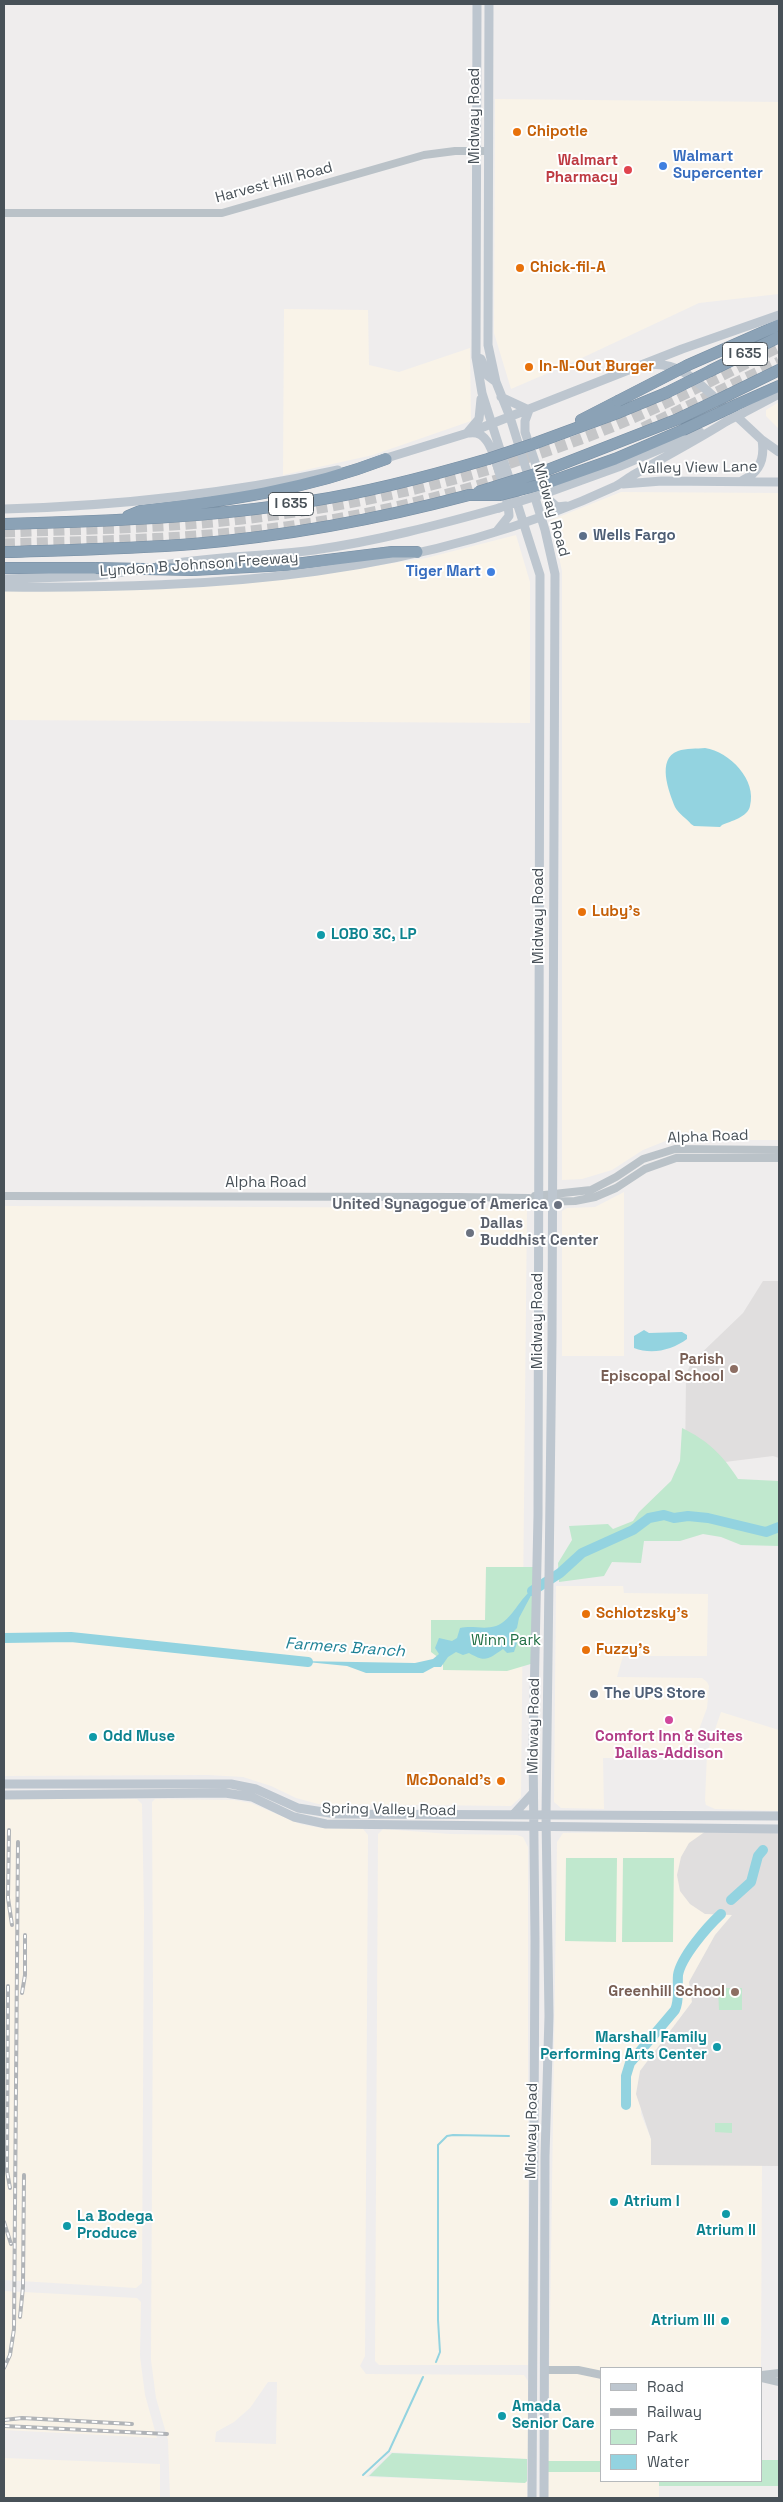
<!DOCTYPE html>
<html>
<head>
<meta charset="utf-8">
<style>
  body { margin:0 }
  #map { position:relative; width:783px; height:2502px; overflow:hidden; background:#efeded; font-family:"Space Grotesk",sans-serif }
  canvas { display:block }
  .frame { position:absolute; inset:0; border:5px solid #485158; pointer-events:none }
  .legend { position:absolute; left:600px; top:2367px; width:162px; height:115px; box-sizing:border-box; background:#fff; border:1px solid #b6b9bc; margin:0; padding:6px 9px; list-style:none; font-size:15px; color:#485158 }
  .legend li { display:flex; align-items:center; gap:10px; height:25px }
  .legend b { width:25px; border:1px solid #b6b9bc }
</style>
</head>
<body>
<div id="map">
<canvas width="783" height="2502"></canvas>
<div class="frame"></div>
<ul class="legend">
<li><b style="height:6px;background:#bdc6cf"></b>Road</li>
<li><b style="height:6px;background:#b0b3b7"></b>Railway</li>
<li><b style="height:14px;background:#c0e8ce"></b>Park</li>
<li><b style="height:14px;background:#93d3e0"></b>Water</li>
</ul>
</div>
<script>
const ctx = document.querySelector('canvas').getContext('2d');
ctx.lineJoin = 'round';
function paint(path, color) {
  ctx.fillStyle = color;
  ctx.fill(path, 'evenodd');
}
function stroke(path, color, width, dash) {
  ctx.strokeStyle = color;
  ctx.lineWidth = width;
  ctx.lineCap = dash ? 'butt' : 'round';
  ctx.setLineDash(dash || []);
  ctx.stroke(path);
}
function write(font, color, halo, rows, align = 'center') {
  ctx.font = font + ' "Space Grotesk",sans-serif';
  ctx.lineWidth = 4;
  ctx.setLineDash([]);
  ctx.textBaseline = 'middle';
  ctx.strokeStyle = halo;
  ctx.fillStyle = color;
  for (const [text, x, y, turn = 0] of rows) {
    ctx.save();
    ctx.translate(x, y);
    ctx.rotate((+turn || 0) * Math.PI / 180);
    ctx.textAlign = isNaN(turn) ? turn : align;
    if (halo) ctx.strokeText(text, 0, 0);
    ctx.fillText(text, 0, 0);
    ctx.restore();
  }
}
paint(new Path2D(`
  M495,99l284,3v192l-80,9 -130,61 -58,25 -17,-56z
  M284,309l84,1 1,55 30,7 71,-24 1,73 -98,34 -90,20z
  M779,402v27l-13,-13v-6z
  M621,492l158,1v647h-111l-25,10 -31,20 -30,9 -20,1v-609l-11,-51z
  M516,535l14,47v141l-526,-3v-130h139l188,-17 95,-15z
  M624,1192v164h-62v-145l5,-3 28,-1z
  M4,1206l523,2 -6,589 -10,9 -193,-2 -22,-6 -25,-12 -28,-9 -35,-2 -204,1z
  M556,1586h67l1,7 84,1 -1,62h-84l-6,21 85,1 5,4 2,4 -2,22 -16,43 -74,1v6h-14l1,51 -43,-1 -7,-6z
  M721,1712l58,18v81l-64,-2 -9,-4 -1,-4 2,-48z
  M4,1799h133l5,5 2,108 -2,371 -6,5 -132,-8z
  M155,1799l79,1 17,3 49,21 21,4 42,1 5,6 -3,521 -5,10 6,8 158,1 4,6v78l-139,-7 -23,25 161,5v16h-357l-2,-58 -12,-42 -5,-38 2,-368 -1,-190zM268,2382h9l-1,62 -61,-2 1,-10 18,-10 16,-14z
  M383,1829l67,5 67,1 6,2 5,10v518h-149l-4,-4 3,-527z
  M706,1831l26,84 -17,20 -23,67 -52,69 1,43 10,25v26h111l-1,203h-159v93h-54l9,-619 6,-9z
  M4,2291l133,7 4,4 -1,54 5,39 12,43 -153,-8z
  M4,2458l156,6v34h-156z
  M548,2472h54v9h57v17h-111z`), '#f9f3e8');
paint(new Path2D(`
  M763,1281h16v177l-6,-2 -88,11 1,-92 5,-12 52,-50z
  M706,1831l73,1v334l-128,-1v-26l-15,-45 4,-23 52,-69 -3,-20 26,-47 17,-20 -27,-1 -15,-10 -10,-13 -3,-16 4,-18 8,-14z`), '#e0dede');
paint(new Path2D(`
  M682,1428c25,12 41,27 56,51l41,2v65l-38,-1 -20,-8 -18,-3 -23,7h-36l-3,22 -29,-1 -8,14 -45,6 -1,-19 14,-23 -3,-14 39,-2 5,5 20,-8 6,-9 32,-31 9,-20z
  M486,1567h50l-2,96 -27,8 -64,-1v-9l-12,-9v-32h54z
  M566,1858h51l-1,84 -51,-1z
  M623,1858h51l-1,84h-51z
  M718,1988h24v22h-23z
  M715,2123h17v10l-17,-1z
  M392,2453l135,6v22l-2,2 -156,-7z
  M762,2460h17v26h-120v-5h103z
  M548,2461h54v11h-54z`), '#c0e8ce');
paint(new Path2D(`
  M705,748c25,4 52,32 45,58 -2,11 -19,15 -28,19l-2,2 -26,-1 -3,-2c-4,-5 -13,-11 -16,-17 -6,-15 -19,-48 3,-56 8,-3 19,-2 27,-3z
  M644,1330l5,3 33,-1 5,3v4c-15,11 -35,16 -53,9v-12z
  M535,1588l-16,30 -2,10 -3,3 -1,3 4,9 -3,9 -7,1 -4,-4c-15,10 -17,14 -34,4l-6,2 -7,-3 -8,5 -7,10h-7l-11,6h-57l-19,-7 -50,-5 118,2 18,-4 6,-5 -4,-6 4,-10 13,3 5,-3 3,-10c13,-3 23,2 36,-2 17,-6 23,-29 39,-38z`), '#93d3e0');
stroke(new Path2D(`
  M436,2362l4,-10 -2,-32v-175l9,-9 6,-1 56,1
  M363,2475l26,-24 34,-74`), '#93d3e0', 2);
stroke(new Path2D(`
  M532,1591l28,-18 22,-20 51,-23 16,-12 15,-3 10,3 14,-2 20,2 58,14 13,-5
  M4,1638l67,-1 237,25
  M731,1900l20,-18 7,-26 5,-6
  M626,2105v-29l4,-13 45,-53c5,-11 2,-22 3,-35 3,-18 29,-48 43,-61`), '#93d3e0', 10);
stroke(new Path2D(`
  M643,428l136,-66
  M4,532c79,-3 159,-4 238,-13 115,-13 231,-40 339,-80 68,-25 133,-60 198,-92
  M4,544c104,-3 211,-5 314,-22 65,-10 130,-27 192,-46`), '#c5c6c8', 11, [11, 5.5]);
const motorway = new Path2D(`
  M688,365l91,-40
  M710,371l69,-34
  M728,395l51,-25
  M736,405l43,-19
  M581,420l37,-19
  M533,444l87,-32 46,-19
  M542,472l136,-53
  M547,483l68,-24 68,-29
  M128,516l12,-5c86,-10 165,-21 246,-52
  M4,524c102,-3 205,-6 307,-23 59,-9 119,-25 177,-42
  M4,552c63,-2 126,-3 189,-8 94,-8 186,-25 276,-49
  M4,568h92
  M193,570l94,-5 105,-13h25`);
stroke(motorway, '#768da2', 12);
stroke(new Path2D(`
  M4,213h218l202,-58 31,-4h33
  M4,1196l453,1 72,1 10,4 36,-1 20,-4 21,-9 29,-19 31,-11h103
  M535,1196l56,-6 25,-13 27,-18 32,-10 104,1
  M544,2370h34l24,5
  M762,2375l17,-2
  M762,2378l17,4`), '#bac2c8', 8);
stroke(new Path2D(`
  M477,4l-1,353 6,36 58,182 -2,941 -5,230 2,195 -3,557
  M489,4l-1,341 8,37 14,35 35,113 10,44 -3,765 -6,477 3,200 -4,140 -1,342
  M476,357l5,2 7,17 8,6
  M649,365c32,-4 50,19 73,39
  M501,397l28,13
  M529,410l-4,11v11l22,66 10,9 9,-1
  M732,412l30,28 17,12
  M743,413l36,-19
  M468,432l11,-13 2,-20
  M469,433c6,-1 13,1 17,7 8,9 23,63 23,76l-12,15
  M380,460l88,-27 214,-84 97,-34
  M743,480c17,-8 22,-22 19,-40
  M623,484l39,-3 117,1
  M549,492l69,-25 82,-35
  M4,509c113,-3 223,-15 334,-39
  M158,566c51,-10 104,-9 156,-16 63,-9 124,-25 185,-42
  M4,579l91,-3 28,-4
  M4,587c211,2 417,-10 612,-101 6,-3 12,-8 19,-12 31,-18 62,-34 92,-53
  M4,1784h227l25,5 42,19 38,6 443,2
  M4,1795l221,-2 27,4 42,20 32,7 453,5
  M513,1815l20,-22`), '#bdc6cf', 9);
stroke(motorway, '#8ba2b6', 11);
const rail = new Path2D(`
  M9,1830l-1,68 4,27
  M8,1986l-1,185 3,17
  M22,1993l3,-18v-40
  M4,2222l7,22
  M20,2317l3,-30 1,-112
  M4,2368l6,-13 4,-26 4,-487
  M4,2420l18,-2 110,6
  M4,2426l163,8`);
stroke(rail, '#b0b3b7', 4);
stroke(rail, '#fff', 2, [5.5]);
const motorwayBridge = new Path2D(`
  M666,393l44,-22
  M618,401l70,-36
  M678,419l50,-24
  M683,430l53,-25
  M488,459l45,-15
  M478,492l64,-20
  M469,495h31l47,-12
  M96,568l97,2`);
stroke(motorwayBridge, '#768da2', 12, []);
stroke(new Path2D(`
  M727,421l16,-8
  M499,508l50,-16`), '#bdc6cf', 9);
stroke(motorwayBridge, '#8ba2b6', 11);
for (const [x, y, r, color] of [
  [517,132,5,"#e8710a"],
  [663,166,5,"#3f7fe0"],
  [628,170,5,"#e0444e"],
  [520,268,5,"#e8710a"],
  [529,367,5,"#e8710a"],
  [583,536,5,"#5c6f8a"],
  [491,572,5,"#3f7fe0"],
  [582,912,5,"#e8710a"],
  [321,935,5,"#0f9aa8"],
  [558,1205,5,"#6b7280"],
  [470,1233,5,"#6b7280"],
  [734,1369,5,"#8d6e63"],
  [586,1614,5,"#e8710a"],
  [586,1650,5,"#e8710a"],
  [594,1694,5,"#5c6f8a"],
  [669,1720,5,"#d1479c"],
  [93,1737,5,"#0f9aa8"],
  [501,1781,5,"#e8710a"],
  [735,1992,5,"#8d6e63"],
  [717,2047,5,"#0f9aa8"],
  [614,2202,5,"#0f9aa8"],
  [726,2214,5,"#0f9aa8"],
  [67,2226,5,"#0f9aa8"],
  [725,2321,5,"#0f9aa8"],
  [502,2416,5,"#0f9aa8"]
]) {
  const dot = new Path2D();
  dot.arc(x, y, r, 0, 2 * Math.PI);
  ctx.fillStyle = color;
  ctx.fill(dot);
  stroke(dot, '#fff', 2);
}
for (const [x, y, w] of [
  [745,354,45],
  [291,504,45]
]) {
  const box = new Path2D();
  box.roundRect(x - w / 2, y - 11.5, w, 23, 4);
  ctx.fillStyle = '#fff';
  ctx.fill(box);
  stroke(box, '#485158', 1);
}
write('bold 14px', '#485158', null, [
  ["I 635",745,354],
  ["I 635",291,504]
]);
write('15px', '#485158', '#fff', [
  ["Midway Road",475,116,-90],
  ["Harvest Hill Road",274,183,-15],
  ["Valley View Lane",698,468,-1],
  ["Midway Road",551,510,74],
  ["Lyndon B Johnson Freeway",199,565,-4],
  ["Midway Road",539,916,-90],
  ["Alpha Road",708,1137,-2],
  ["Alpha Road",266,1183],
  ["Midway Road",538,1321,-90],
  ["Midway Road",534,1726,-89],
  ["Spring Valley Road",389,1810,1],
  ["Midway Road",532,2131,-89]
]);
write('bold 15px', '#c56008', '#fff', [
  ["Chipotle",527,132],
  ["Chick-fil-A",530,268],
  ["In-N-Out Burger",539,367],
  ["Luby's",592,912],
  ["Schlotzsky's",596,1614],
  ["Fuzzy's",596,1650],
  ["McDonald's",491,1781,"right"]
], 'left');
write('bold 15px', '#366cbe', '#fff', [
  ["Walmart",673,157],
  ["Supercenter",673,174],
  ["Tiger Mart",481,572,"right"]
], 'left');
write('bold 15px', '#be3a42', '#fff', [
  ["Walmart",618,161],
  ["Pharmacy",618,178]
], 'right');
write('bold 15px', '#4e5e75', '#fff', [
  ["Wells Fargo",593,536],
  ["The UPS Store",604,1694]
], 'left');
write('bold 15px', '#0d838f', '#fff', [
  ["LOBO 3C, LP",331,935],
  ["Odd Muse",103,1737],
  ["Marshall Family",707,2038,"right"],
  ["Performing Arts Center",707,2055,"right"],
  ["Atrium I",624,2202],
  ["La Bodega",77,2217],
  ["Produce",77,2234],
  ["Atrium II",726,2231,"center"],
  ["Atrium III",715,2321,"right"],
  ["Amada",512,2407],
  ["Senior Care",512,2424]
], 'left');
write('bold 15px', '#5b616d', '#fff', [
  ["United Synagogue of America",548,1205],
  ["Dallas",480,1224,"left"],
  ["Buddhist Center",480,1241,"left"]
], 'right');
write('bold 15px', '#785e54', '#fff', [
  ["Parish",724,1360],
  ["Episcopal School",724,1377],
  ["Greenhill School",725,1992]
], 'right');
write('15px', '#227045', '#fff', [
  ["Winn Park",506,1641]
]);
write('bold 15px', '#b23c85', '#fff', [
  ["Comfort Inn & Suites",669,1737],
  ["Dallas-Addison",669,1754]
]);
write('italic 16px', '#1e8195', '#fff', [
  ["Farmers Branch",345,1648,4]
]);
</script>
</body>
</html>
